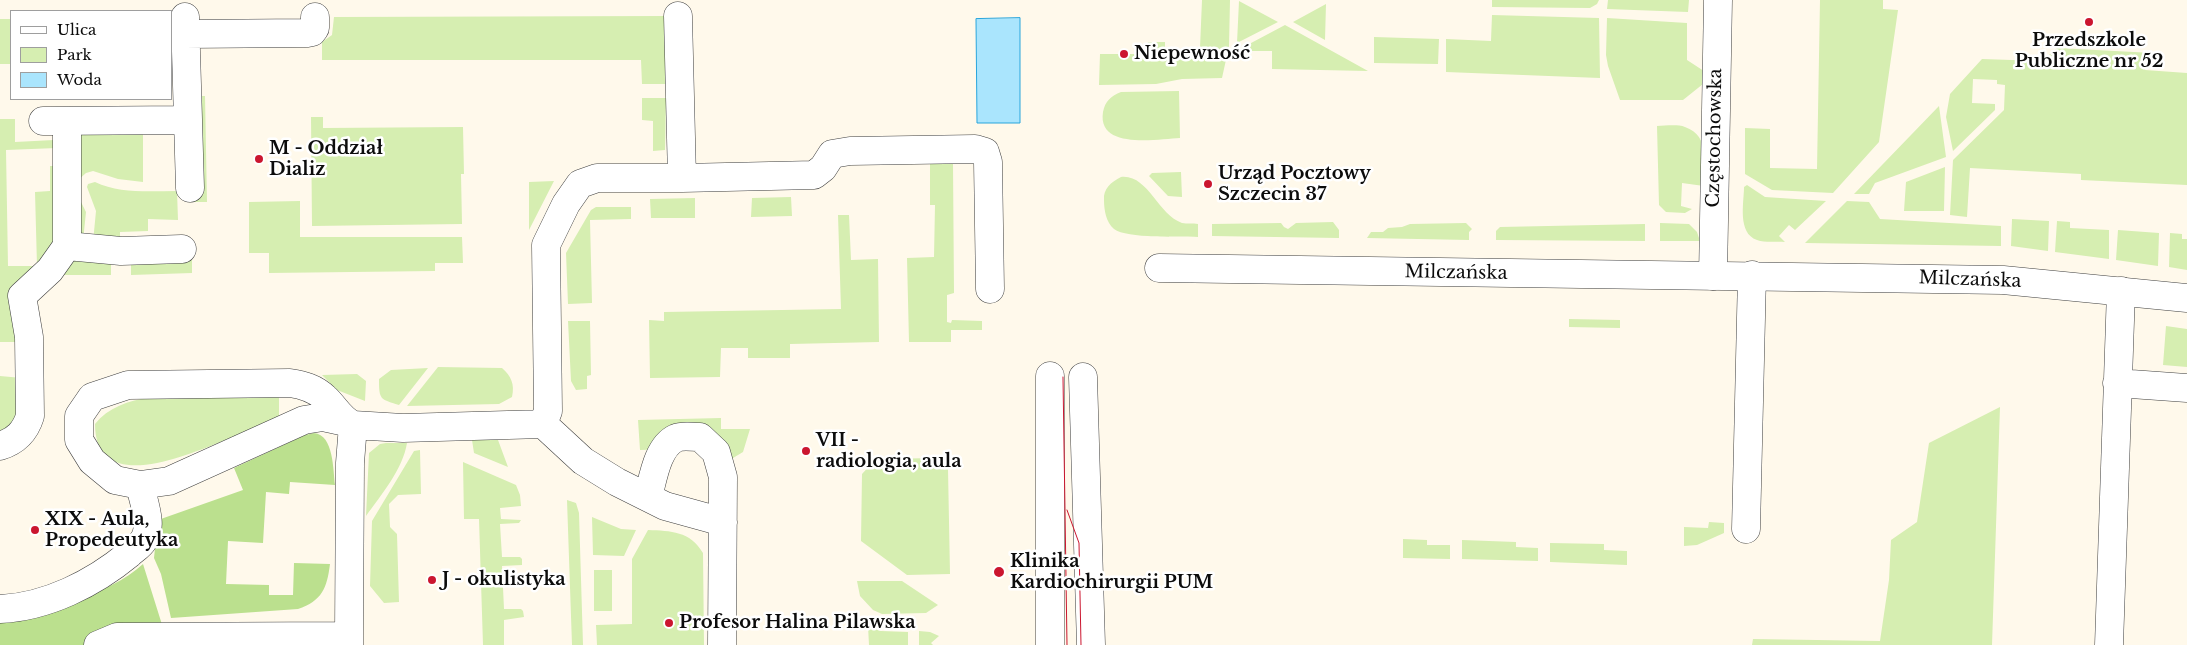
<!DOCTYPE html>
<html>
<head>
<meta charset="utf-8">
<style>
  body { margin:0 }
  #map { position:relative; width:2187px; height:645px; overflow:hidden; background:#fff9eb; font-family:"Libre Baskerville",serif }
  canvas { display:block }
  .legend { position:absolute; left:10px; top:10px; width:162px; height:90px; box-sizing:border-box; background:#fff; border:1px solid #9e9e9e; margin:0; padding:6px 9px; list-style:none; font-size:15px; color:#0c0c0c }
  .legend li { display:flex; align-items:center; gap:10px; height:25px }
  .legend b { width:25px; border:1px solid #9e9e9e }
</style>
</head>
<body>
<div id="map">
<canvas width="2187" height="645"></canvas>
<ul class="legend">
<li><b style="height:6px;background:#fff"></b>Ulica</li>
<li><b style="height:14px;background:#d6eeb1"></b>Park</li>
<li><b style="height:14px;background:#aae5fd"></b>Woda</li>
</ul>
</div>
<script>
const ctx = document.querySelector('canvas').getContext('2d');
ctx.lineJoin = 'round';
function paint(path, color) {
  ctx.fillStyle = color;
  ctx.fill(path, 'evenodd');
}
function stroke(path, color, width, dash) {
  ctx.strokeStyle = color;
  ctx.lineWidth = width;
  ctx.lineCap = dash ? 'butt' : 'round';
  ctx.setLineDash(dash || []);
  ctx.stroke(path);
}
function write(font, color, halo, rows, align = 'center') {
  ctx.font = font + ' "Libre Baskerville",serif';
  ctx.lineWidth = 5;
  ctx.setLineDash([]);
  ctx.textBaseline = 'middle';
  ctx.strokeStyle = halo;
  ctx.fillStyle = color;
  for (const [text, x, y, turn = 0] of rows) {
    ctx.save();
    ctx.translate(x, y);
    ctx.rotate((+turn || 0) * Math.PI / 180);
    ctx.textAlign = isNaN(turn) ? turn : align;
    if (halo) ctx.strokeText(text, 0, 0);
    ctx.fillText(text, 0, 0);
    ctx.restore();
  }
}
paint(new Path2D(`
  M1202,0h28l-1,46 -7,32 -40,1 -26,5 -57,1 1,-31h48v-12h17v9l25,-1 1,-2h9z
  M1492,0h107l-2,4 -7,4 -98,-1z
  M1608,0h81l-1,12 -81,-3z
  M1820,0h63v9l15,1 -19,132 -46,51 -61,-3 -27,-16v-46l25,1v39l47,1z
  M1239,1l39,21 -41,21z
  M1326,4l-1,36 -32,-18z
  M1492,15l107,3 1,60 -154,-6v-33l45,2z
  M666,16v68h-24l-1,-24h-319v-18l10,-7 2,-18z
  M1607,18l80,5v37l23,15 -2,5 -25,20h-63l-12,-34 -2,-11z
  M0,19h11v45h-11v11z
  M1285,25l83,46 -96,-2v-18h-36z
  M1374,37l65,2 -1,25 -64,-1z
  M2057,48l96,5 -8,17 42,3v112l-106,-5v-6l-111,-6 -3,49 -17,-2 3,-55 51,-50 1,-25 -8,-1v-4l-24,-1 -1,24 23,1v6l-42,41 -7,-34 4,-23 32,-35 60,2z
  M1179,91l1,47c-23,1 -83,12 -77,-26 2,-11 8,-16 18,-20z
  M202,96h3l2,106h-21v-11l14,-1z
  M642,98h24l-1,52 -12,1v-30l-11,-1z
  M1939,106l7,51 -71,26 -6,11h-15z
  M311,117h12v11l140,-1 1,47h-3l1,50 -150,2z
  M0,119h15v23l39,-2 3,8 -51,2 2,116h29l-2,-74 15,-1v-25h9l1,78 -39,45 2,53h-23z
  M1657,126c8,0 20,-2 28,1 26,9 19,38 19,59l-22,-3 -1,23 11,3 -7,4 -19,-1 -7,-7z
  M85,133l58,1v48l-25,-3 -25,-8 -7,2 -9,8 2,17 7,14 -3,29h-9l5,-105z
  M930,164h23l1,129 -7,2v27l4,1 1,-3 30,1v9h-31v12h-42l-2,-84 27,-1 1,-52h-5z
  M1945,167l-1,44h-40l2,-29z
  M1181,172l1,25 -14,-1 -19,-20 3,-3z
  M1121,177c27,-3 37,38 61,46 5,1 11,0 16,1v13c-18,-1 -71,2 -84,-8 -8,-7 -10,-19 -10,-29 -1,-11 7,-18 17,-23z
  M554,181l-25,49v-48z
  M95,182c25,12 55,9 82,9l1,29 -30,-1v12l-28,1v12l-27,-2 3,-31 -9,-24 1,-3z
  M1747,185l18,12 61,4 -31,29 -6,-5 -10,11 6,6c-8,-1 -20,1 -28,-2 -20,-7 -13,-37 -13,-53z
  M791,197l1,19 -41,1 1,-19z
  M695,198v20h-44l-1,-19z
  M300,201v36h162l1,26h-28v8l-166,2v-20h-20v-51z
  M1847,201l22,1 11,17 121,7v20l-196,-3z
  M631,207v12l-41,1 2,83 -24,1 -2,-51 25,-43 5,-3z
  M838,215h11l2,45 27,-1 1,83 -89,2v14h-42v-10h-27l-1,29 -70,1 -1,-58 15,1v-9l177,-3z
  M2012,219l37,2 -1,30 -37,-5z
  M2057,221l13,1v6l39,2v29l-54,-7z
  M1333,222l6,8v8l-127,-2v-12l69,-1 3,4 4,2 8,-6z
  M1466,223l6,6 -3,3v8l-102,-2 4,-6h12l5,-4 14,-1 8,-3z
  M1660,223l29,1 8,8 3,9h-40z
  M1645,224v17l-149,-1v-9l4,-4z
  M2118,230l41,3 -1,33 -42,-6z
  M2170,233l12,1v5h5v31l-18,-3z
  M192,253v20l-61,2v-21z
  M92,255l19,1v19h-47l2,-11z
  M1569,319l51,1v8l-51,-1z
  M568,321h22l1,54 -4,1v13l-11,1 -5,-9z
  M2166,326l21,3v38l-24,-2z
  M438,367l64,1c9,8 13,16 10,29l-13,7 -92,2z
  M428,368l-29,37c-19,-6 -20,-5 -20,-26l12,-9z
  M357,374l9,7 -1,20 -28,-11 -15,-15z
  M0,376l22,2 -3,42 -19,14z
  M215,395l64,2v23c-20,7 -40,15 -61,23 -36,14 -123,51 -123,-19 26,-33 82,-28 120,-29z
  M2000,407l-8,238h-240l1,-6 127,2 9,-61 2,-40 26,-18 12,-79z
  M721,418v11h29l-7,23 -15,9 -7,-14 -81,3 -2,-30z
  M472,440h26l10,27 -34,-14z
  M386,443h21c-4,26 -26,52 -41,73l3,-63 11,-9z
  M420,450l1,44 -23,1 -9,9 1,23 7,7 2,68 -15,1 -14,-17 2,-65 42,-70z
  M936,458l6,3 6,8 2,105 -43,1 -46,-34 1,-67 11,-12 8,-3z
  M463,462l53,23 4,10 1,11 -21,2 1,11 20,1 -2,3 -19,1 2,33h18l2,2v6l-20,1 2,43h17l2,2 1,6 -20,3v25h-21l-4,-126h-15z
  M567,500l9,3 3,10 4,132h-11z
  M592,517l29,12 15,1 -12,26 -31,-1z
  M1709,522l15,1v10l-27,12 -13,1v-19l24,1z
  M648,530c23,1 42,1 55,23l1,92h-107l-1,-20 36,-1v-65z
  M1403,539l24,1v5h23v14l-47,-1z
  M1462,540l54,2v5l22,1v13l-76,-2z
  M1550,543l54,1v6l23,1v14l-77,-3z
  M594,570h18v41h-18z
  M857,581h45l36,24 -12,8 -44,1 -9,-4 -13,-14z
  M868,626l13,5 27,1v13h-39z
  M919,631l11,1 9,4 -8,7 2,2h-14z`), '#d6eeb1');
paint(new Path2D(`
  M314,433c20,2 19,37 21,52l-45,-3 -1,12 -23,-2 -3,51 -35,-2 -2,43 43,1v10h24l1,-32 36,1c-3,24 -8,37 -32,45l-127,9 -10,-44 -7,-16 4,-38 85,-30 -9,-22 71,-33z
  M143,564l21,67 -79,14h-85v-27c45,-8 108,-22 143,-54z`), '#bbe08e');
const water = new Path2D(`
  M1020,18v105h-43l-1,-104z`);
paint(water, '#aae5fd');
stroke(water, '#29a5dc', 1);
const minor = new Path2D(`
  M185,17l5,171
  M185,34l122,-1 5,-1 3,-4v-11
  M43,121l145,-1
  M67,121v125l54,5 61,-2
  M682,178l132,-3 9,-7 9,-14 18,-3 125,-2 10,3 3,10 2,127
  M1713,276l5,-276
  M2117,383l70,5
  M346,422l-23,-5 -19,3 -135,61 -29,4 -25,-5 -23,-19 -13,-21v-24l13,-19 36,-12 162,-2c13,2 25,5 35,15 10,9 15,21 28,27l50,3 140,-4 40,37 34,21 48,24 58,16
  M543,424l5,-13 -2,-166 20,-41 14,-20 17,-6h85l-4,-162
  M0,446c16,-5 25,-14 30,-30l-1,-79 -7,-41 28,-26 17,-24
  M648,497c5,-18 9,-50 28,-59 7,-3 16,-1 24,-1l16,15 7,25 -1,168
  M1746,529l6,-254
  M0,609c47,-2 94,-26 129,-55 4,-4 11,-8 14,-13 11,-15 0,-40 -3,-56
  M349,636l1,-173 3,-38
  M98,645l19,-8 232,-1v9
  M2109,645l12,-354`);
const tertiary = new Path2D(`
  M1159,268l844,12 184,18
  M1050,376v269
  M1083,377l8,268`);
stroke(minor, '#3f3f3f', 29);
stroke(tertiary, '#3f3f3f', 29);
stroke(minor, '#fff', 28);
stroke(tertiary, '#fff', 28);
stroke(new Path2D(`
  M1063,377l4,268
  M1067,510l12,33 2,102`), '#cb162f', 1);
for (const [x, y, r, color] of [
  [2089,22,5,"#cb162f"],
  [1124,54,5,"#cb162f"],
  [259,159,5,"#cb162f"],
  [1208,184,5,"#cb162f"],
  [806,451,5,"#cb162f"],
  [35,530,5,"#cb162f"],
  [999,572,6,"#cb162f"],
  [432,580,5,"#cb162f"],
  [669,623,5,"#cb162f"]
]) {
  const dot = new Path2D();
  dot.arc(x, y, r, 0, 2 * Math.PI);
  ctx.fillStyle = color;
  ctx.fill(dot);
  stroke(dot, '#fff', 2);
}
write('bold 18px', '#0c0c0c', '#fff', [
  ["Przedszkole",2089,41,"center"],
  ["Publiczne nr 52",2089,62,"center"],
  ["Niepewność",1134,54],
  ["M - Oddział",269,149],
  ["Dializ",269,170],
  ["Urząd Pocztowy",1218,174],
  ["Szczecin 37",1218,195],
  ["VII -",816,441],
  ["radiologia, aula",816,462],
  ["XIX - Aula,",45,520],
  ["Propedeutyka",45,541],
  ["Klinika",1010,562],
  ["Kardiochirurgii PUM",1010,583],
  ["J - okulistyka",442,580],
  ["Profesor Halina Pilawska",679,623]
], 'left');
write('18px', '#0c0c0c', '#fff', [
  ["Częstochowska",1715,138,-89],
  ["Milczańska",1456,273,1],
  ["Milczańska",1970,280,2]
]);
</script>
</body>
</html>
